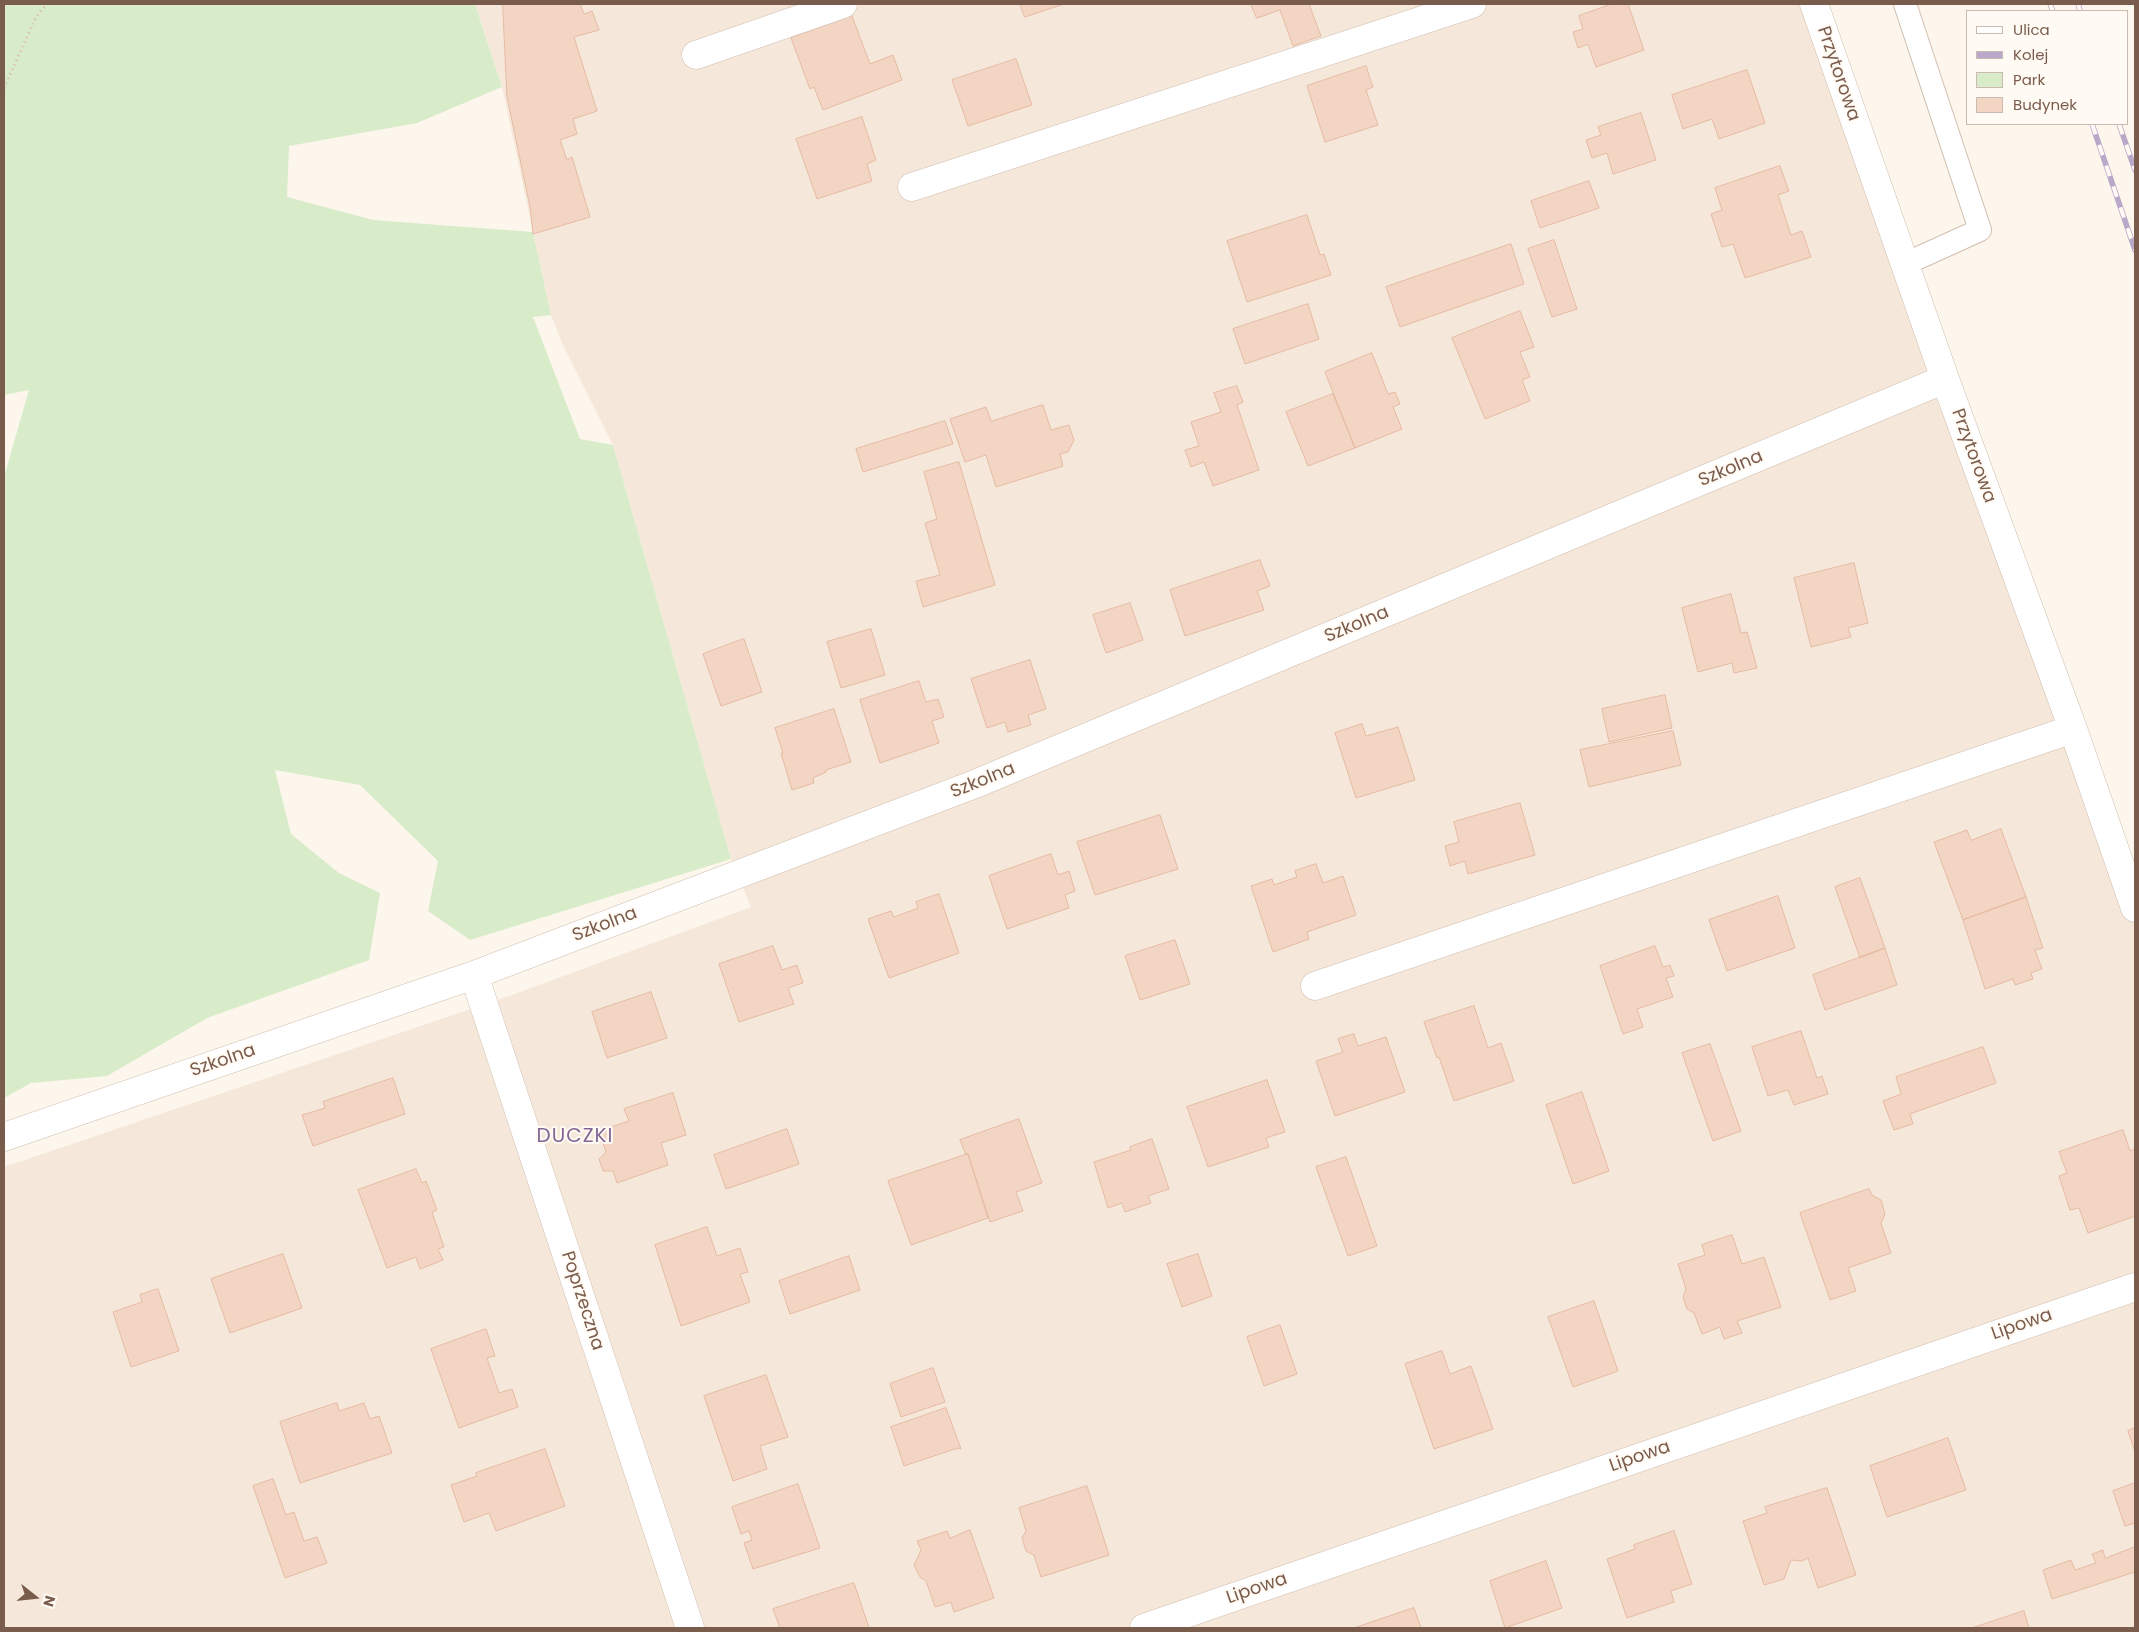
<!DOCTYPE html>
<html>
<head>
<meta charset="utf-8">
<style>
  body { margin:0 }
  #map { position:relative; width:2139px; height:1632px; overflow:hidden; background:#fdf6ec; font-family:Poppins,sans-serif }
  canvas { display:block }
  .frame { position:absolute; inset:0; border:5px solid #7a5c4d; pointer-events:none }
  .legend { position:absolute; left:1966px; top:10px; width:162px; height:115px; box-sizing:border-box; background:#fffaf3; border:1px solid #cabbb1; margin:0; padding:6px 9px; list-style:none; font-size:15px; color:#7a5c4d }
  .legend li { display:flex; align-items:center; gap:10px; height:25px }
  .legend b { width:25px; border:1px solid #cabbb1 }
  .north { position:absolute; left:10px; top:1572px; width:50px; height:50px; -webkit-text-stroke:4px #fffaf3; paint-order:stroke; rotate:106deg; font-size:14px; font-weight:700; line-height:20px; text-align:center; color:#7a5c4d }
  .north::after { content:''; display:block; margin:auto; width:18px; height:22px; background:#7a5c4d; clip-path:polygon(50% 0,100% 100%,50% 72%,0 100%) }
</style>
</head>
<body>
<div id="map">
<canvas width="2139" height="1632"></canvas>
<div class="frame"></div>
<ul class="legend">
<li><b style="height:6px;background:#fff"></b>Ulica</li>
<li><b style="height:6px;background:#b9a8c9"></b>Kolej</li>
<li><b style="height:14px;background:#d8ecc9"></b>Park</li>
<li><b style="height:14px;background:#f3d5c3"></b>Budynek</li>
</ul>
<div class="north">N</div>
</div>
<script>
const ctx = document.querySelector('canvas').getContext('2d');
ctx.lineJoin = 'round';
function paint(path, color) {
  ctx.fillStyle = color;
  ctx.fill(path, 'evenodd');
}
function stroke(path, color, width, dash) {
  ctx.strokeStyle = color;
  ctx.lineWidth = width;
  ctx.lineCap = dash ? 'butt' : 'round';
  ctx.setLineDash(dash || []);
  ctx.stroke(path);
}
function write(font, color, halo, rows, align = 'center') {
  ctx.font = font + ' Poppins,sans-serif';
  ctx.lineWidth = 4;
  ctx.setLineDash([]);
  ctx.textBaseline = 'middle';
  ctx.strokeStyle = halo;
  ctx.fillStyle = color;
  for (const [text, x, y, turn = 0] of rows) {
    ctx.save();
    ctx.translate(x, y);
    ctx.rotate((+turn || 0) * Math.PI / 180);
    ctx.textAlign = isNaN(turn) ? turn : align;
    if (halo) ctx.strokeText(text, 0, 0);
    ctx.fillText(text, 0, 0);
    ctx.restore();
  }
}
paint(new Path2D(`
  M475,4h1339l321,904v720h-2131v-461l505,-171 242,-89 -20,-48 -118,-414 -51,-102 -11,-28 -49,-228z`), '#f5e8da');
paint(new Path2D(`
  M4,4h471l27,83 -85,36 -128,23 -2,51 86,23 160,12 18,83 -18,2 47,122 33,6 118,414 -261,81 -42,-29 10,-50 -78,-76 -85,-15 16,64 48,39 41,20 -11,67 -162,58 -100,58 -76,7 -27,15v-621l25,-87 -25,5z`), '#d8ecc9');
const building = new Path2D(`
  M503,4h77l4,10 8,-3 7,19 -25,7 23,74 -24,8 4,15 -17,6 7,20 5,-3 18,60 -57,17 -3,-27 -23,-110z
  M1020,4h44l-39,13z
  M1251,4h58l12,32 -28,10 -13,-36 -23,8z
  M1612,4h16l16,46 -48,17 -8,-23 -10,4 -5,-16 10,-3 -4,-13z
  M852,16l18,48 23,-9 9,25 -79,30 -9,-23 -4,2 -19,-51z
  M1016,59l16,46 -64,21 -16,-46z
  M1366,66l7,21 -7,3 12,35 -53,17 -18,-56z
  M1747,70l18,53 -46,16 -7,-20 -29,10 -11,-34z
  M1641,113l15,47 -43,14 -6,-21 -15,5 -6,-18 15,-5 -3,-8z
  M862,117l14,43 -9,4 5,17 -55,18 -21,-60z
  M1780,166l9,25 -11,4 13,40 11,-4 9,26 -66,21 -12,-34 -11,3 -11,-33 11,-4 -7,-22z
  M1589,181l10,27 -59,20 -9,-27z
  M1307,215l13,40 4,-1 7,21 -84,27 -20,-61z
  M1554,240l23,69 -25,8 -24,-68z
  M1511,244l13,40 -124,43 -14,-40z
  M1308,304l11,35 -74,25 -12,-35z
  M1520,311l14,36 -14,5 10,25 -8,3 8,21 -45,18 -33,-81z
  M1372,353l16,41 7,-2 5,12 -7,3 9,22 -47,19 -30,-76z
  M1237,386l6,16 -6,3 22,65 -46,16 -9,-24 -13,5 -6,-17 14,-4 -8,-24 30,-10 -7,-19z
  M1333,394l22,54 -47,18 -22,-54z
  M1043,405l8,25 18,-5 5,15 -6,12 -8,2 3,12 -67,21 -10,-32 -21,7 -15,-43 36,-12 5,14z
  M945,421l8,23 -90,28 -7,-23z
  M959,462l36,123 -72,22 -7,-26 24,-6 -15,-52 12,-4 -13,-47z
  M1260,560l10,26 -13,5 7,19 -79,26 -15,-46z
  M1854,563l14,60 -20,5 3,9 -40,10 -17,-69z
  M1731,594l10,39 6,-1 10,36 -23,5 -2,-10 -34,9 -16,-64z
  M1130,603l13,37 -37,13 -13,-38z
  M871,629l14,46 -44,13 -14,-46z
  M744,639l18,53 -41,14 -18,-52z
  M1030,660l16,49 -18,6 3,10 -23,7 -3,-10 -18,6 -16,-49z
  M919,681l7,21 12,-3 6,18 -12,4 7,22 -59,20 -20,-63z
  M1665,695l7,33 -63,14 -7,-33z
  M834,709l17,53 -25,8v2l-13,6 1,5 -22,7 -11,-37h2l-8,-25z
  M1362,724l4,12 32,-9 17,53 -59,18 -21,-65z
  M1673,731l8,34 -92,22 -9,-37z
  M1520,803l15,52 -67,19 -3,-13 -15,5 -5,-20 14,-4 -5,-20z
  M1160,815l18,54 -83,26 -18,-53z
  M2001,829l25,68 -63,23 -29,-78 33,-12 4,10z
  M1051,854l7,21 11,-4 6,20 -10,4 4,13 -62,21 -18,-53z
  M1316,864l7,19 20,-7 13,39 -49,17 2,7 -36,13 -22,-66 21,-7 2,6 23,-8 -2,-6z
  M1860,878l25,70 -25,10 -25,-71z
  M939,894l20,59 -70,25 -21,-59 23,-8 3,6 24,-9 -2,-6z
  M1778,896l17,52 -68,23 -18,-51z
  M2026,897l17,51 -8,2 7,19 -11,4 2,6 -18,6 -2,-6 -28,10 -22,-69z
  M1175,940l15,44 -50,16 -15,-44z
  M773,946l9,24 15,-5 6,18 -15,5 6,16 -55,18 -20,-58z
  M1655,946l8,21 7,-2 4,11 -8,2 7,19 -36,12 6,18 -20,7 -23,-68z
  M1885,948l12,37 -72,25 -12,-35z
  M651,992l16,46 -60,20 -15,-46z
  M1474,1006l14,42 13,-5 13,38 -60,20 -15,-44 -2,1 -13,-36z
  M1801,1031l16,47 5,-2 6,18 -34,11 -6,-15 -20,6 -16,-49z
  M1354,1034l4,12 28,-9 19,55 -70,24 -19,-55 27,-9 -5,-13z
  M1710,1044l31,87 -28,10 -31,-88z
  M1983,1047l13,36 -86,31 3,10 -19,6 -11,-29 18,-7 -5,-17z
  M393,1078l12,36 -92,32 -11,-31 23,-7 -2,-6z
  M1267,1080l18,52 -19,6 3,9 -61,20 -21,-60z
  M1582,1092l27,79 -36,13 -27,-79z
  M673,1093l13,42 -25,8 7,22 -51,18 -4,-12h-10l-4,-12 7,-7 -7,-21 30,-10 -5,-12z
  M1019,1119l23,64 -26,9 7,19 -33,11 -22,-68 -2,1 -6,-15z
  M787,1129l12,35 -73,25 -12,-34z
  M2123,1130l7,21 5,-2v67l-47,17 -9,-25 -9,2 -11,-34 8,-3 -8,-21z
  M1152,1139l17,50 -21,7 3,7 -26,9 -3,-9 -14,5 -14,-46 37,-12 -1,-3z
  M968,1154l20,64 -77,27 -23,-64z
  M1346,1157l31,89 -29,10 -32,-89z
  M416,1169l6,14 4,-2 11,29 -5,2 12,35 -6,2 5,11 -23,9 -4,-12 -29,11 -29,-78z
  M1869,1189l3,6 9,5 4,14 -4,9 10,30 -43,15 8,23 -26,9 -30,-87z
  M707,1227l10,29 23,-8 8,24 -8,2 10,28 -69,24 -26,-81z
  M1732,1235l10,29 22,-7 17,50 -44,14 5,12 -18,6 -4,-12 -18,7 -8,-21 -7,-4 -4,-12 3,-8 -8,-25 27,-9 -3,-10z
  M283,1254l19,54 -72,25 -19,-54z
  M1198,1254l14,42 -30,11 -15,-43z
  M849,1256l11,34 -70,24 -11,-33z
  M158,1289l21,62 -48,16 -18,-55 29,-10 -2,-7z
  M1594,1301l24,70 -45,16 -25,-70z
  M1280,1325l17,49 -33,12 -17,-49z
  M486,1329l9,27 -8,2 12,35 13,-4 6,18 -59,21 -28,-79z
  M1442,1351l8,23 21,-8 22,63 -59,20 -29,-85z
  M933,1368l12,34 -44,15 -11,-33z
  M766,1375l22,62 -28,9 7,23 -34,12 -29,-85z
  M337,1403l2,8 25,-8 6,16 9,-3 13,37 -92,30 -20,-61z
  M946,1408l15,41 -3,-1 -54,18 -13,-39z
  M2135,1428v24l-7,-21z
  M1948,1438l18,52 -79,27 -17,-51z
  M545,1449l20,57 -69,25 -7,-18 -25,9 -13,-37 26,-9 -1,-3z
  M273,1479l13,36 8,-3 10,29 13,-4 10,26 -42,15 -32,-92z
  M2135,1483v40l-10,3 -12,-35z
  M798,1484l22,64 -67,21 -9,-26 8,-3 -3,-9 -8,3 -9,-27z
  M1087,1486l22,69 -68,22 -7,-22 -8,-4 -4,-13 4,-7 -7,-23z
  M1827,1488l29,87 -38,13 -10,-30 -6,3 -11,-1 -7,19 -20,6 -21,-64 24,-8 -2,-6z
  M970,1530l24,68 -40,14 -3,-10 -16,5 -9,-26 -6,-4 -6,-12 7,-15 -4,-9 30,-10 3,7z
  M1674,1531l18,53 -21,7 3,11 -47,16 -20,-59 28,-10 -1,-4z
  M2135,1547v25l-83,27 -9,-29 28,-10 4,10 21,-7 -4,-9 11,-4 2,8z
  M1546,1561l16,47 -57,20 -15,-47z
  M854,1583l15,45h-89l-7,-19z
  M1414,1608l7,20h-67z
  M2024,1611l5,17h-57z`);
paint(building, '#f3d5c3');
stroke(building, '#e6bba3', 1);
const service = new Path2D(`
  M1905,4l75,226 -75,34`);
const minor = new Path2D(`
  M1814,4l131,375 128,350 62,179
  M696,55l147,-51
  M912,187l560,-183
  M474,975l216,653
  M1315,986l758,-257
  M4,1137l470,-162 501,-191 970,-405
  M1144,1628l991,-341`);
stroke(service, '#d1beb0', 24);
stroke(minor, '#d1beb0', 29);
stroke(new Path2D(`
  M4,88l32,-71 11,-13`), '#d9b8a5', 3, [1, 4]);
stroke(service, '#fff', 22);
stroke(minor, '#fff', 28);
const rail = new Path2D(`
  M2050,4l3,7
  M2078,4l2,7
  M2092,124l43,126
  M2119,124l16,46`);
stroke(rail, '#b9a8c9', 5.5);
stroke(rail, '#fffaf3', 4, [11]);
write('18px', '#7a5c4d', '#fffaf3', [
  ["Przytorowa",1838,74,71],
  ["Przytorowa",1973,456,70],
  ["Szkolna",1731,469,-23],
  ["Szkolna",1357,625,-23],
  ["Szkolna",983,781,-22],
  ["Szkolna",605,925,-21],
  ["Szkolna",223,1061,-19],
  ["Poprzeczna",582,1301,72],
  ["Lipowa",2022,1325,-19],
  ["Lipowa",1640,1457,-19],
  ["Lipowa",1257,1589,-19]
]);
ctx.letterSpacing = '1px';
write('20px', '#846695', '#fffaf3', [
  ["DUCZKI",575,1137]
]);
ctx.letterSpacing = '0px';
</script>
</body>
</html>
